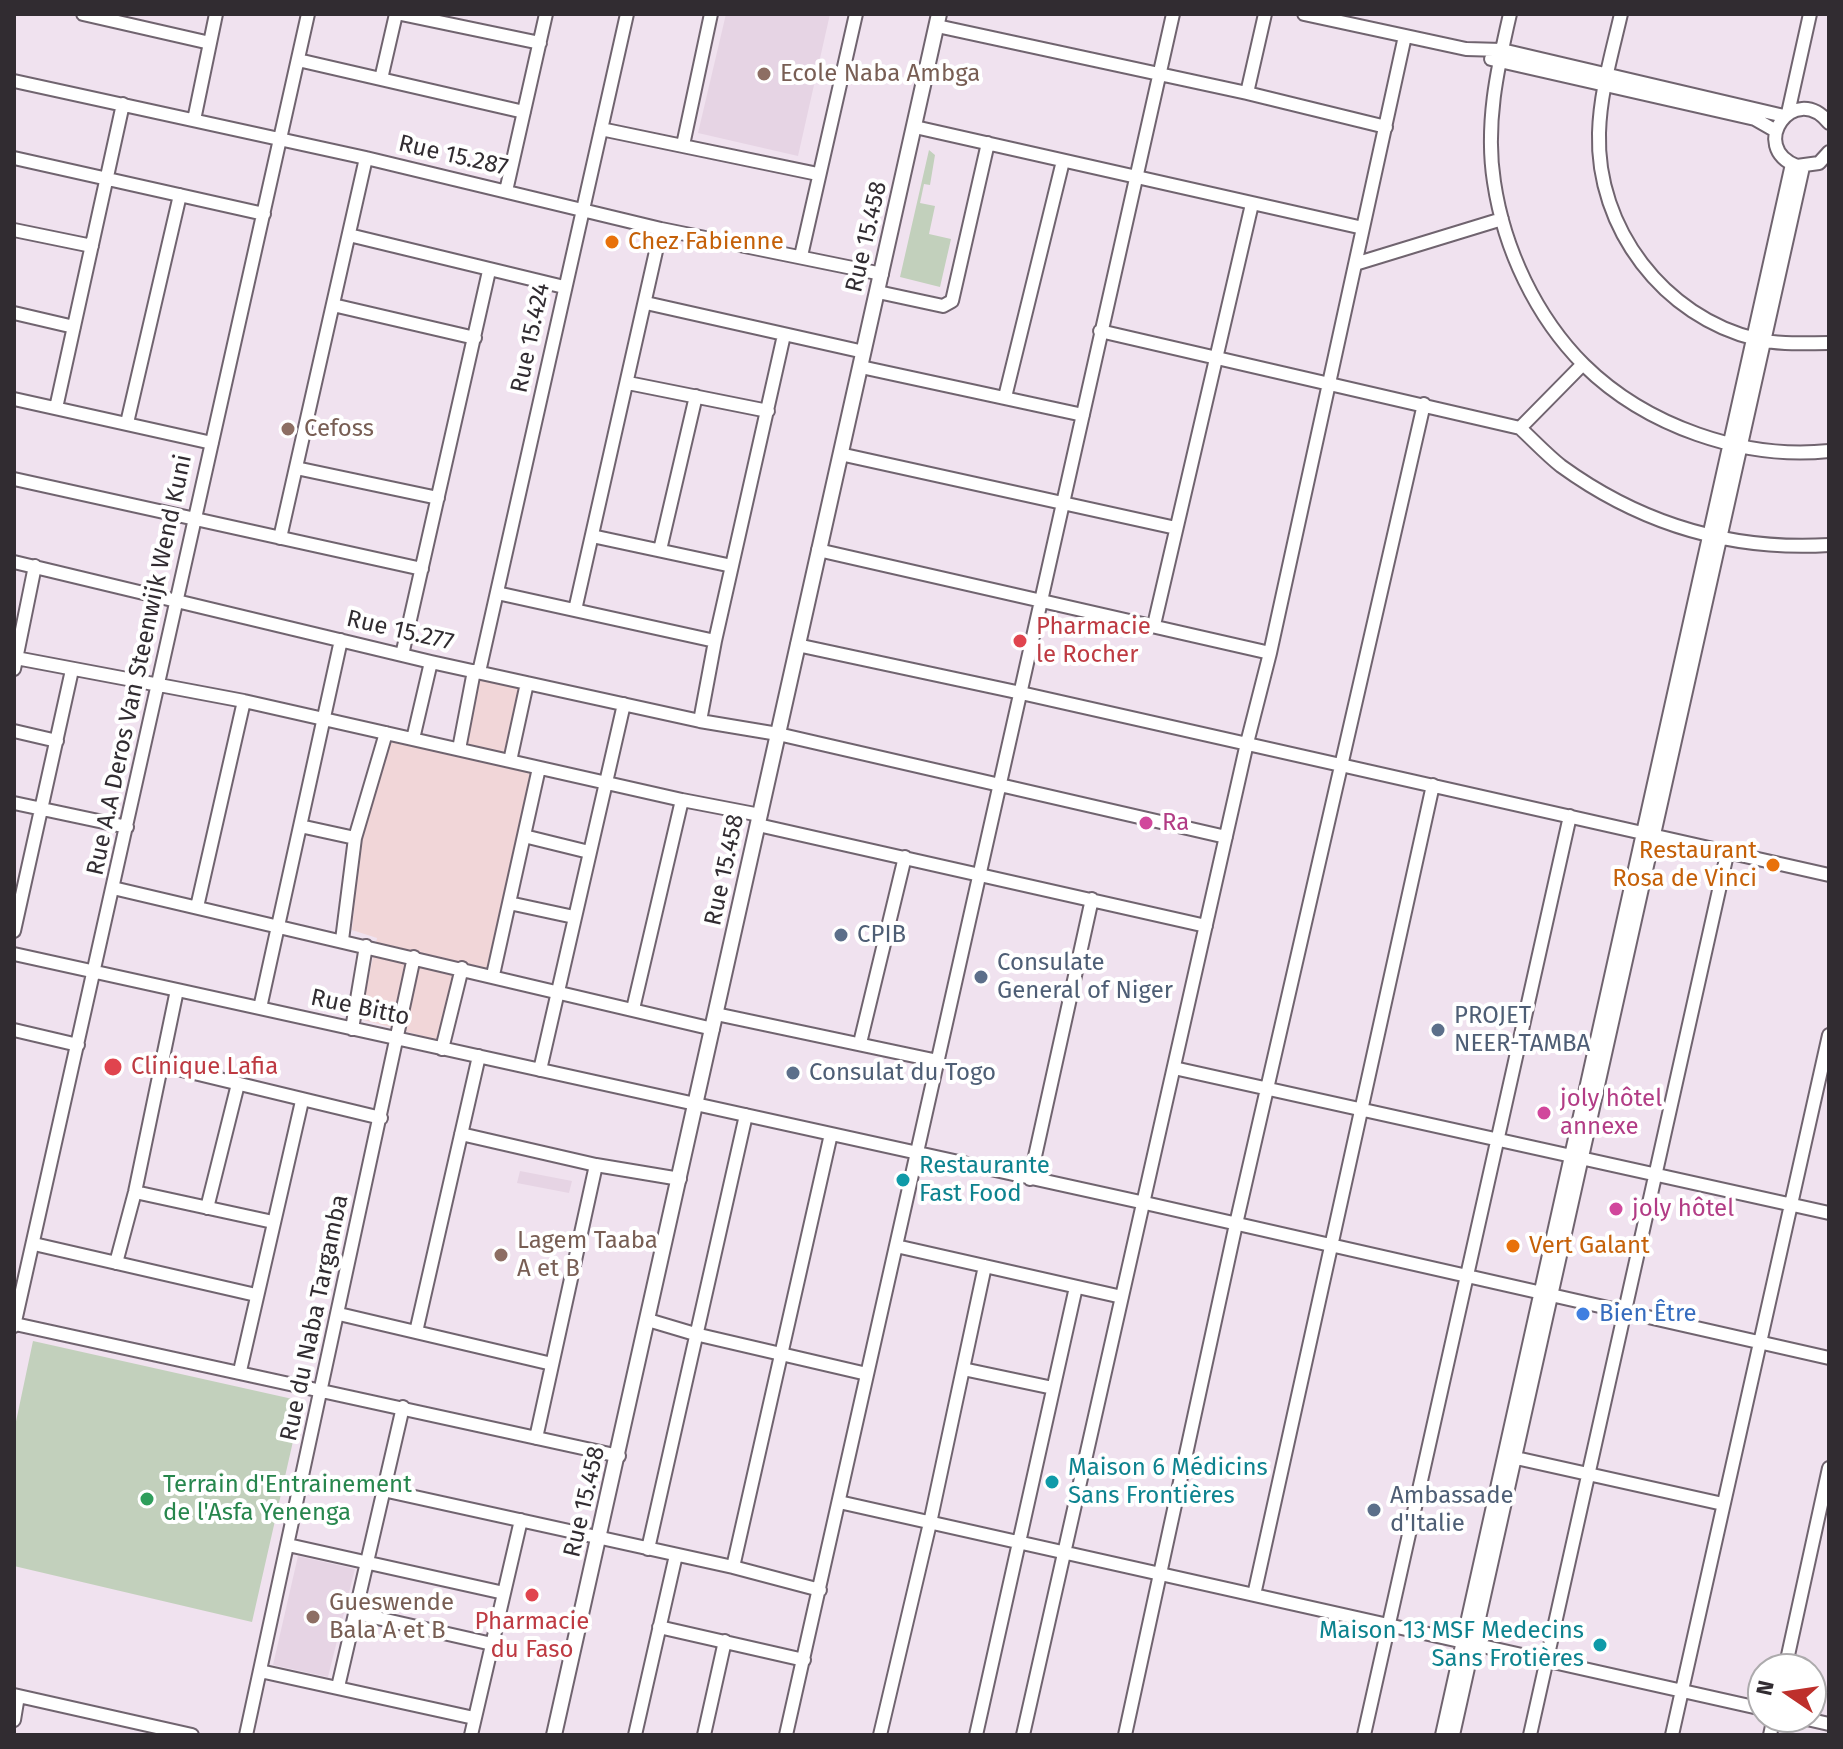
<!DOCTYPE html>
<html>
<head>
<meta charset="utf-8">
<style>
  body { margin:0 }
  #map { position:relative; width:1843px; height:1749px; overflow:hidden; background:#f0e2ef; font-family:"Fira Sans",sans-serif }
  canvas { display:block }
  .frame { position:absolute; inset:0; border:16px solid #312c31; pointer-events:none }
  .north { position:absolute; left:1747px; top:1653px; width:80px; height:80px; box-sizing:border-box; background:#fff; border:2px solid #adabad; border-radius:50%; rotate:283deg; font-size:22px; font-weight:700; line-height:32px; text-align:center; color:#312c31 }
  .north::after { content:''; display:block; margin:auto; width:28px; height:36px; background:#be302c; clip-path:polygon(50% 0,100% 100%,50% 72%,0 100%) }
</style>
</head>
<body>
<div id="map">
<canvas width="1843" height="1749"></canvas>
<div class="frame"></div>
<div class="north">N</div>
</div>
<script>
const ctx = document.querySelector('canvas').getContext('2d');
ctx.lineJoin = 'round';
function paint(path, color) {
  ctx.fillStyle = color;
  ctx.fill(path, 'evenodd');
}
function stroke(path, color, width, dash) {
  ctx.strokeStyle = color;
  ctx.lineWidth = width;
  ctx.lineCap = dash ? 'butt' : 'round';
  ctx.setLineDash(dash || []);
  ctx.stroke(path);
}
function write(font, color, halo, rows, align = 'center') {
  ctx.font = font + ' "Fira Sans",sans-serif';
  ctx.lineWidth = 8;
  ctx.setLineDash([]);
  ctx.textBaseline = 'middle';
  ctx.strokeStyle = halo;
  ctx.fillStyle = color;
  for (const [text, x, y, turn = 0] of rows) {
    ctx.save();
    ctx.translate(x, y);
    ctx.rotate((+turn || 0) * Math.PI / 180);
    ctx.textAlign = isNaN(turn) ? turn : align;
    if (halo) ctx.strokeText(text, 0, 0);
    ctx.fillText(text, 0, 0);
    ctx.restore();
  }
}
paint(new Path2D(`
  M478,677l54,12 -18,80 20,5 -42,195 -32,-7 -19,79 -81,-22 17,-81 -25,-8 8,-88 27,-101 73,16z`), '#f1d6d8');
paint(new Path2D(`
  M726,14h104l-32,142 -100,-23z
  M520,1171l52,10 -3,12 -52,-10z
  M298,1556l57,13 -27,108 -55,-12z`), '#e6d4e4');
paint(new Path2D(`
  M929,150l6,5 -5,30 -6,-1 -4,19 15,3 -6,28 22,5 -11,48 -40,-10z
  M33,1341l264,59 4,6 -49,216 -238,-56v-135z`), '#c2d0bc');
const minor = new Path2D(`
  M83,14l127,29
  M401,14l139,29
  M1304,14l162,35 36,1 282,66
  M1510,14c-13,56 -25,111 -16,168 10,67 42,135 90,183 62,61 159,95 245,86
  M1621,14c-9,39 -21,79 -22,119 -3,95 65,184 157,206 24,6 49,4 73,4
  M937,26l310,67 139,34
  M1491,59l264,60 21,12
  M298,60l226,52
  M381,79l15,-65
  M14,81l352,77 295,71 221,45
  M1247,93l18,-79
  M1788,113l22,-99
  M194,120l22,-106
  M1829,123c-35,-43 -82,24 -32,43l22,-3 10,-11
  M915,127l448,101
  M601,129l217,45
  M683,145l28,-131
  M14,158l250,56
  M506,191l40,-177
  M14,230l78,16
  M349,235l215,52
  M801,256l55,-242
  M1355,264l147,-45
  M878,292l65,14 9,-5 36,-158
  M646,303l218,49
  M333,305l142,33
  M14,313l60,14
  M1100,331l420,97c14,13 27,27 41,38 80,58 170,85 268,79
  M861,367l222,48
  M628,383l140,28
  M1005,397l58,-236
  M14,399l198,44
  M56,408l67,-304
  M127,423l53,-228
  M1520,428l63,-64
  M840,454l336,74
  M296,468l142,30
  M14,479l408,90
  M592,536l140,30
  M280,538l86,-380
  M660,550l36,-154
  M818,550l452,103
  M14,562l417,100 269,59 78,13 448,103
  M497,593l218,48
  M575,610l86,-381
  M1154,625l98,-421
  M797,645l224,48 808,182
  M402,655l87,-384
  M16,658l228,43 438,99 78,15
  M14,669l21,-103
  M479,672l148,-658
  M700,721l15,-80 69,-306
  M14,731l43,10
  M413,739l18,-77
  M459,749l15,-78
  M510,761l17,-78
  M14,803l113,24
  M758,825l448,101
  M300,826l55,12
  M524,836l65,16
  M113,888l600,141
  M509,903l65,14
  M197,907l47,-206
  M14,931l58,-261
  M342,940l13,-102 31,-105
  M14,954l1131,249 684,155
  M493,975l46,-207
  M260,1008l81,-368
  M633,1009l49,-209
  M716,1014l222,47
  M352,1029l14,-83
  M14,1030l64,15
  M860,1043l45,-186
  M442,1049l20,-81
  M161,1065l220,53
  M1174,1068l655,145
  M540,1070l84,-366
  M461,1134l135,31 84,14
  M1030,1179l62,-280
  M135,1192l138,30
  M207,1208l31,-124
  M34,1244l222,51
  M896,1246l226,51
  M116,1263l19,-71 42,-202
  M339,1314l213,50
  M648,1320l47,14 172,40
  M15,1324l604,132
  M14,1326l294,-1312
  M416,1332l63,-276
  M963,1369l90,19
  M240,1371l62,-270
  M536,1438l60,-273
  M1516,1458l207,46
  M383,1490l350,77 87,23
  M839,1502l924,207
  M288,1545l216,48
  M648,1549l98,-434
  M733,1567l98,-433
  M1254,1595l179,-810
  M355,1613l137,31
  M659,1627l145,33
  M1785,1669l44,-201
  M260,1671l214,47
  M338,1687l65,-280
  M14,1695l178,40
  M1798,1717l31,7
  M14,1720l4,-24
  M246,1735l168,-778
  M471,1735l50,-215
  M635,1735l41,-180
  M704,1735l21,-94
  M786,1735l387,-1721
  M880,1735l50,-212 55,-257
  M976,1735l100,-448
  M1023,1735l224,-992 23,-90 135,-617
  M1125,1735l111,-511 188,-820
  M1364,1735l206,-919
  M1442,1735l350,-1571
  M1453,1735l350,-1568
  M1530,1735l198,-885
  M1672,1735l157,-700
  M1770,1735l4,-18`);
const major = new Path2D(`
  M554,1735l385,-1721`);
stroke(minor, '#70646f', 16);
stroke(major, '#70646f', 18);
stroke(minor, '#fff', 12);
stroke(major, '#fff', 14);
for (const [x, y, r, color] of [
  [764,74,8,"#8d6e63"],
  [612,242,8,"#e8710a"],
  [288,429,8,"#8d6e63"],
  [1020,641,8,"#e0444e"],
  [1146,823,8,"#d1479c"],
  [1773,865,8,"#e8710a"],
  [841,935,8,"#5c6f8a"],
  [981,977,8,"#5c6f8a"],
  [1438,1030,8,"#5c6f8a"],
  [113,1067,10,"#e0444e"],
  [793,1073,8,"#5c6f8a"],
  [1544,1113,8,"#d1479c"],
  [903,1180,8,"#0f9aa8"],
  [1616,1209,8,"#d1479c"],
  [1513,1246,8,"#e8710a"],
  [501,1255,8,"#8d6e63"],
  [1583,1314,8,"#3f7fe0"],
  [1052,1482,8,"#0f9aa8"],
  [147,1499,8,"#2e9e5b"],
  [1374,1510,8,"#5c6f8a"],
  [532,1595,8,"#e0444e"],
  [313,1617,8,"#8d6e63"],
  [1600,1645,8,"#0f9aa8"]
]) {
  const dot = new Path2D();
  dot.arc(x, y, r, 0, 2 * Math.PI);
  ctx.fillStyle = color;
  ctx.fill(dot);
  stroke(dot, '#fff', 3);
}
write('24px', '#785e54', '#fff', [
  ["Ecole Naba Ambga",780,74],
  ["Cefoss",304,429],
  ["Lagem Taaba",517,1241],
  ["A et B",517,1269],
  ["Gueswende",329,1603],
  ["Bala A et B",329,1631]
], 'left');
write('24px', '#312c31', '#fff', [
  ["Rue 15.287",453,156,13],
  ["Rue 15.458",867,237,-77],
  ["Rue 15.424",531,338,-78],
  ["Rue 15.277",400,631,13],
  ["Rue A.A Deros Van Steenwijk Wend Kuni",140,665,-78],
  ["Rue 15.458",725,870,-78],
  ["Rue Bitto",360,1008,12],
  ["Rue du Naba Targamba",315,1318,-78],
  ["Rue 15.458",585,1502,-77]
]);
write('24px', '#c56008', '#fff', [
  ["Chez Fabienne",628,242],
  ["Restaurant",1757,851,"right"],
  ["Rosa de Vinci",1757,879,"right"],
  ["Vert Galant",1529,1246]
], 'left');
write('24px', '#be3a42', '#fff', [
  ["Pharmacie",1036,627],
  ["le Rocher",1036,655],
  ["Clinique Lafia",131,1067],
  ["Pharmacie",532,1622,"center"],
  ["du Faso",532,1650,"center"]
], 'left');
write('24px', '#b23c85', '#fff', [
  ["Ra",1162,823],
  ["joly hôtel",1560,1099],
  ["annexe",1560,1127],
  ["joly hôtel",1632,1209]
], 'left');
write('24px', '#4e5e75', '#fff', [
  ["CPIB",857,935],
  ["Consulate",997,963],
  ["General of Niger",997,991],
  ["PROJET",1454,1016],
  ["NEER-TAMBA",1454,1044],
  ["Consulat du Togo",809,1073],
  ["Ambassade",1390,1496],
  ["d'Italie",1390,1524]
], 'left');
write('24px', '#0d838f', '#fff', [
  ["Restaurante",919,1166],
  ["Fast Food",919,1194],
  ["Maison 6 Médicins",1068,1468],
  ["Sans Frontières",1068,1496],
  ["Maison 13 MSF Medecins",1584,1631,"right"],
  ["Sans Frotières",1584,1659,"right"]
], 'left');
write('24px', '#366cbe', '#fff', [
  ["Bien Être",1599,1314]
], 'left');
write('24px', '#27864d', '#fff', [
  ["Terrain d'Entrainement",163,1485],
  ["de l'Asfa Yenenga",163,1513]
], 'left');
</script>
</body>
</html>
